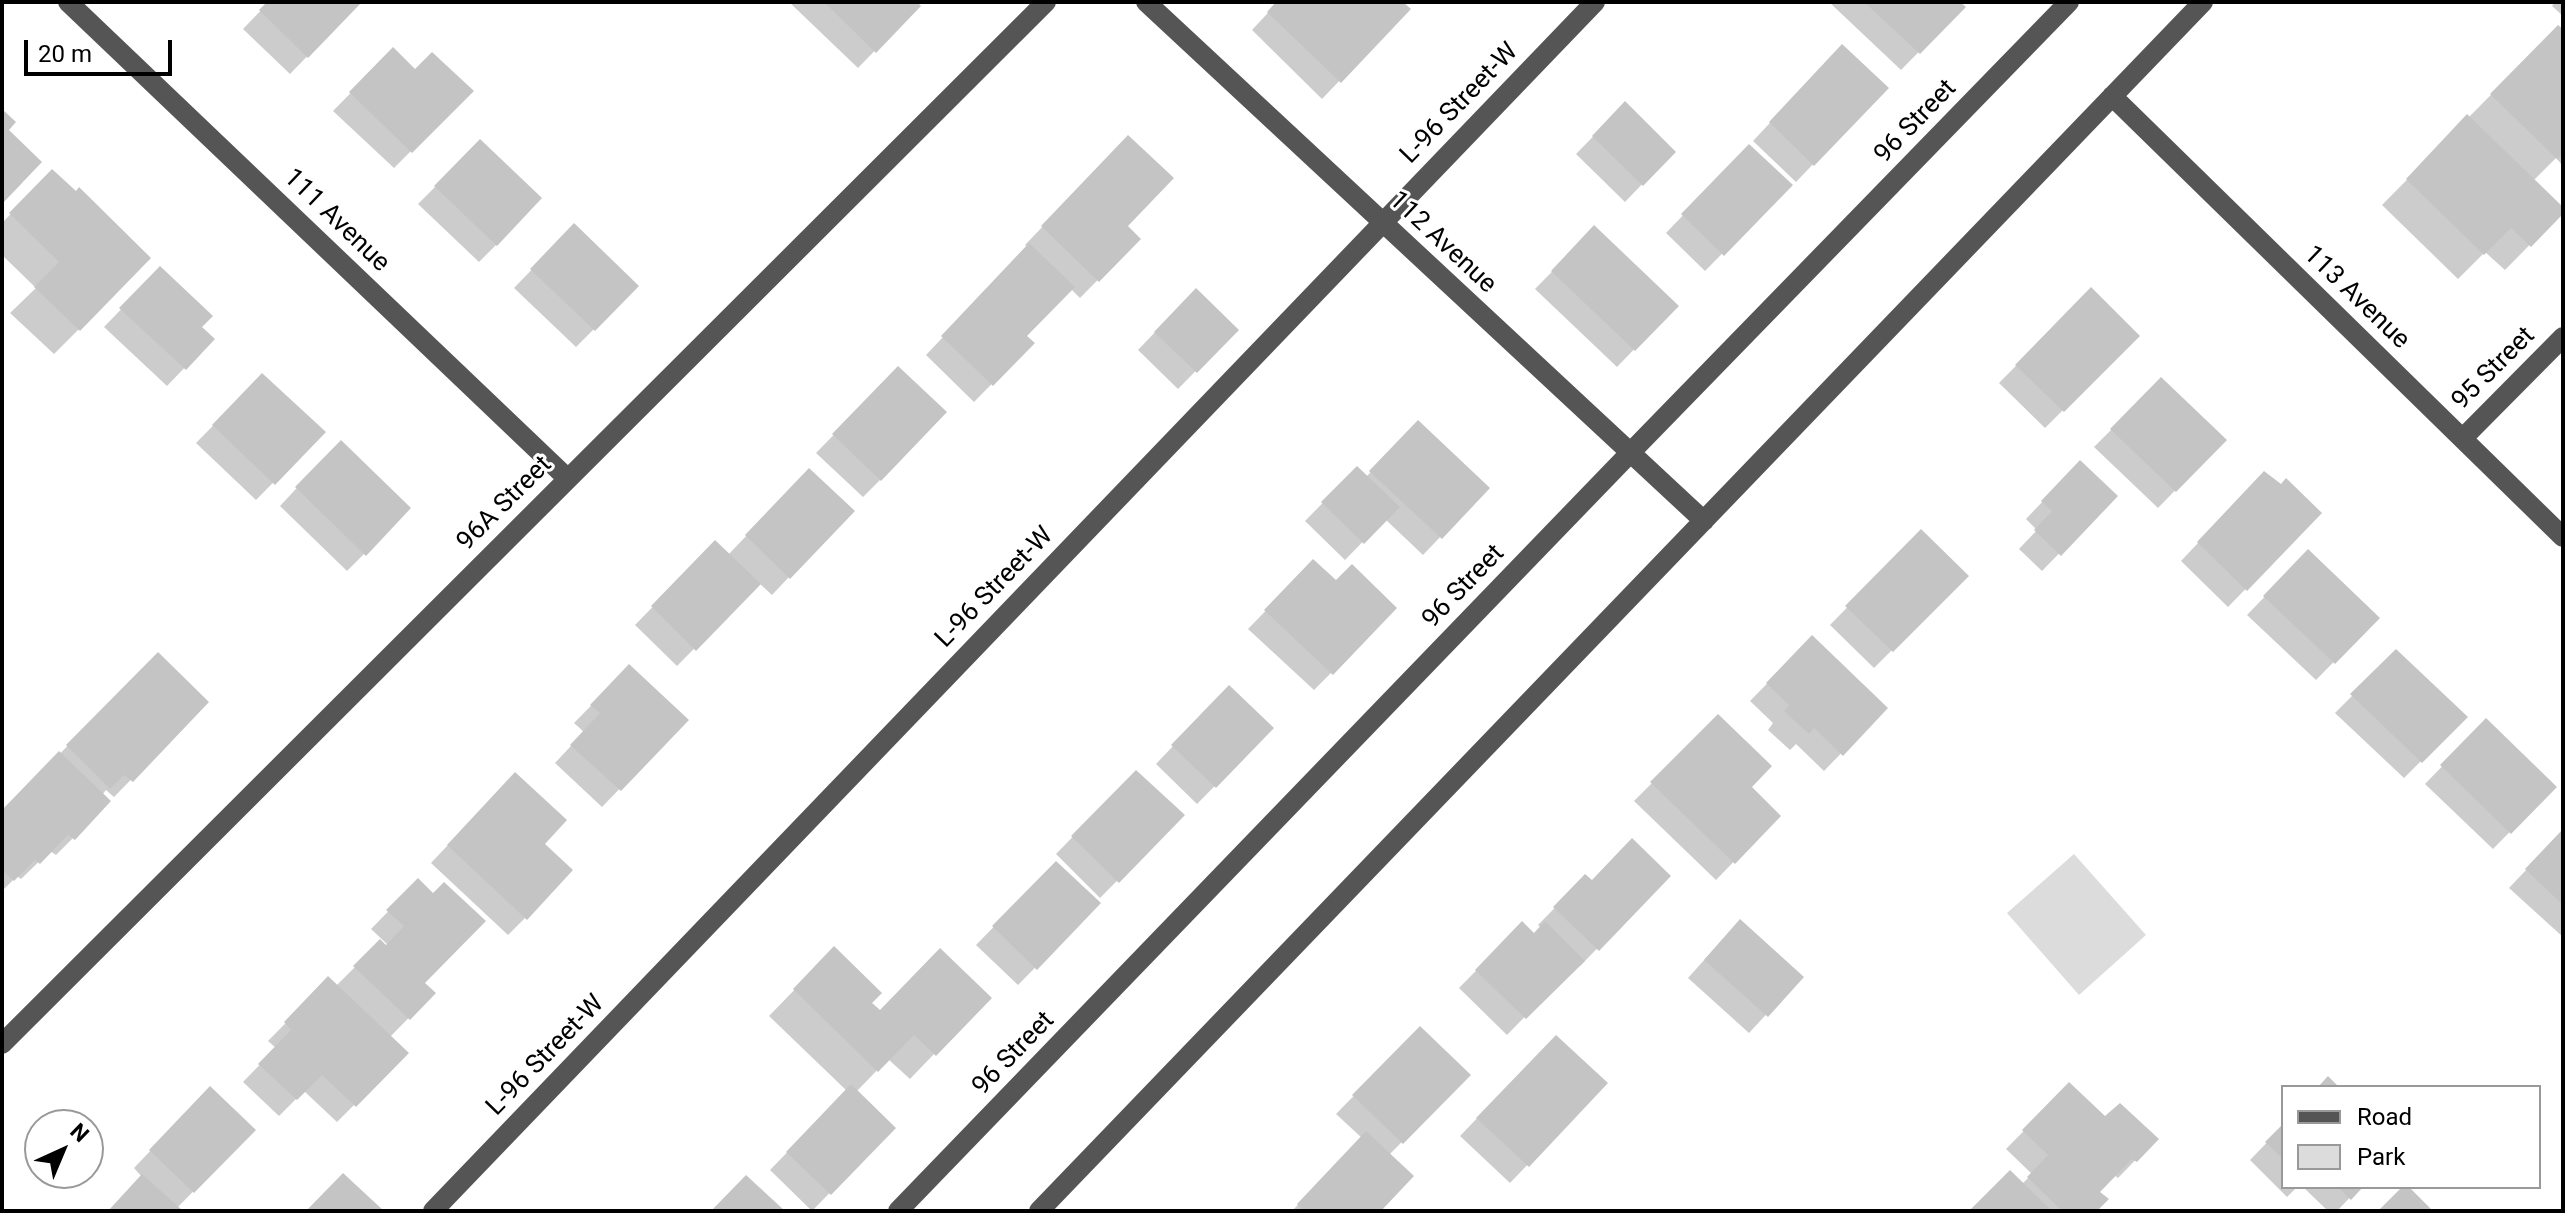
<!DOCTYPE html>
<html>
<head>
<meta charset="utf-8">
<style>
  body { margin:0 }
  #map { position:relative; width:2565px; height:1213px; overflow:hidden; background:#fff; font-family:Roboto,sans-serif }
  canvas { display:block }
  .frame { position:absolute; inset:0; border:4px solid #000; pointer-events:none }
  .legend { position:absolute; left:2281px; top:1085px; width:260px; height:104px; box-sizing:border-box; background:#fff; border:2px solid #999; margin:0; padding:10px 14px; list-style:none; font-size:24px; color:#000 }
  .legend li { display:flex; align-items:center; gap:16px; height:40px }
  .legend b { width:40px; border:2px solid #999 }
  .north { position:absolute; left:24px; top:1109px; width:80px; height:80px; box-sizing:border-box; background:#fff; border:2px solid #999; border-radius:50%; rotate:44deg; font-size:22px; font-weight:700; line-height:32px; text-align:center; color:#000 }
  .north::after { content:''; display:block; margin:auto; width:28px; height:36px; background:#000; clip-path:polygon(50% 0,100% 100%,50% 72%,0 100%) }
  .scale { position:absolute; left:24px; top:40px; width:148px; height:36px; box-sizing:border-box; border:4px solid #000; border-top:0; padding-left:10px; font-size:24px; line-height:28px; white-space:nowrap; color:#000; -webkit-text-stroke:6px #fff; paint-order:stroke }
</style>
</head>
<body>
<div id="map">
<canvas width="2565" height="1213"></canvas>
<div class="frame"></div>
<ul class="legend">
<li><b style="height:10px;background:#555"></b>Road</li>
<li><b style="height:22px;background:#dcdcdc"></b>Park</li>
</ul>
<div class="north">N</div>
<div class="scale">20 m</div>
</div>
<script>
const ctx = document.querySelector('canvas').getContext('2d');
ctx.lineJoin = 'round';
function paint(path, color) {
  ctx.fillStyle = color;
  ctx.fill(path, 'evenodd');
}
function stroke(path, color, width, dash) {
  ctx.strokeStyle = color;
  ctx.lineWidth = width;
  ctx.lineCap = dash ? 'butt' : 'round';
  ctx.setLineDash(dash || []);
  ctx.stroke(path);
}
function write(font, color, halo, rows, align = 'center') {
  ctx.font = font + ' Roboto,sans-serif';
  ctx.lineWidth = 6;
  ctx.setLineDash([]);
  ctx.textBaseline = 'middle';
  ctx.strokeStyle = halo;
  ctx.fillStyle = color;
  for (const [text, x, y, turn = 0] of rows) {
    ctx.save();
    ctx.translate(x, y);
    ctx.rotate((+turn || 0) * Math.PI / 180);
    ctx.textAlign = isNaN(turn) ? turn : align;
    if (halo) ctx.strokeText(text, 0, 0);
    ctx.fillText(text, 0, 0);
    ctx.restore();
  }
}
paint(new Path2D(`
  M2074,854l72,81 -67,60 -72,-82z`), '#dcdcdc');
paint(new Path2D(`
  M269,2h91l-70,72 -47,-45z
  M789,2h125l4,4 -60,62z
  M1278,2h123l7,7 -86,90 -70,-69z
  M1829,2h128l6,5 -62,63z
  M2555,2h8v14l-11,-10z
  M2558,27l5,5v134l-7,-8 -23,23 30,30 -58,59 -20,-18 -27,27 -76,-74z
  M393,50l22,21 56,20 -77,77 -61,-57z
  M1825,64l61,24 -90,94 -43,-41z
  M1625,104l48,48 -48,50 -49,-48z
  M480,142l16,103 -17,17 -61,-58z
  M1111,155l14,71 13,13 -58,59 -10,-10 -45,48 7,7 -58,59 -48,-47 102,-108 -3,-2z
  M1732,164l58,21 -85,86 -39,-38z
  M52,172l27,157 -25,25 -44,-41 26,-25 -34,-33v-32z
  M574,226l63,60 -61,61 -62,-59z
  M1595,228l81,78 -59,61 -82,-78z
  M160,269l39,58 13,12 -45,47 -63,-59z
  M2091,290l46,46 -92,92 -46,-45z
  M1178,308l58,22 -58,59 -40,-39z
  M898,369l-18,111 -17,17 -47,-44z
  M262,376l61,56 -67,68 -60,-57z
  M2161,380l63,60 -66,68 -64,-61z
  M1418,423l69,65 -64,67 -38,-36 -40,41 -40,-39 52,-53 9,9z
  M323,460l41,94 -17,17 -67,-65z
  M2063,480l52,16 -73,75 -23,-22 18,-19 -11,-11z
  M792,488l-3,89 -17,18 -13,-12 -82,83 -42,-41 80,-82 13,12z
  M2247,491l73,22 -92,94 -47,-46z
  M1921,532l45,44 -92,92 -44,-43z
  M2308,552l69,66 -61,62 -69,-65z
  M1313,562l18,111 -17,17 -66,-61z
  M1812,638l73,70 -61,63 -28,-27 -6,6 -22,-20 5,-7 -23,-22z
  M2396,652l69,65 -61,61 -69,-65z
  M158,655l49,47 -93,95 -8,-7 -4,5 -29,43 -17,17 -6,-4 -29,28 -4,-3 -15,15v-79z
  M629,667l57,53 -84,87 -47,-44 29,-31 -10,-9z
  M1212,705l60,23 -75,76 -41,-40z
  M1718,717l31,70 29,29 -62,64 -82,-79z
  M2486,721l68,66 -61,62 -68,-65z
  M1136,772l46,43 -82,83 -44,-44z
  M498,792l44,52 -17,74 -17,17 -77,-72z
  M2563,831v106l-54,-49z
  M1056,863l42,41 -80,81 -42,-40z
  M1668,876l-88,90 -1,-1 -32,29 -40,41 -48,-47 63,-64 12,11 7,-7 -3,-3 47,-48 6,5z
  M418,881l4,102 11,10 -43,44 16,16 -69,69 -33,-31 -25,25 -36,-34 33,-34 -8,-7 61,-62 7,7 44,-44 5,6 3,-3 -17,-16z
  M1723,939l78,38 -52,56 -61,-55z
  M834,949l36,54 10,10 60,-62 -6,103 -24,25 -22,-20 -32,33 37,36 -81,83 -42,-41 77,-79 -78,-75z
  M1420,1028l48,47 -79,80 -11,56h-86l70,-73 -26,-24z
  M1539,1054l67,29 -96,100 -50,-47z
  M2069,1085l36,34 51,20 -38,39 -4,-3 -17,17 -2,19h-124l51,-27 10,-10 -26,-25z
  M193,1106l60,24 -76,78 3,3h-71l33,-34 -8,-9z
  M2283,1126v61h14l-10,10 -37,-37z
  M2303,1187h57l-23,24h-9z`), '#0003');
paint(new Path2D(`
  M267,2h95l-54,56 -49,-48z
  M824,2h93l4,4 -45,47z
  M1276,2h127l8,7 -70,74 -74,-71z
  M1864,2h96l6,5 -46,47z
  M2558,25l5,4v125l-6,5 -67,-65z
  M1842,44l47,44 -75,78 -45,-44z
  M393,47l22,22 17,-17 42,39 -62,62 -63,-61z
  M1625,101l51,51 -33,34 -51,-50z
  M2,109l14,13 -7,8 33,32 -40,42z
  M2467,114l96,93v7l-32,33 -20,-19 -27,27 -78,-76z
  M1128,135l46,43 -46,48 13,13 -42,43 -58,-56z
  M480,139l62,59 -45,48 -63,-60z
  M1749,144l44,41 -69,71 -43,-42z
  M52,169l24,22 3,-4 72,71 -71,73 -46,-44 25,-25 -50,-49z
  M574,223l65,63 -44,45 -65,-62z
  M1594,225l85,81 -44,45 -84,-80z
  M1029,243l46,44 -48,49 8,7 -42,43 -52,-50z
  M160,266l53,50 -11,11 13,12 -29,31 -67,-62z
  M2091,287l49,49 -76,76 -49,-47z
  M1196,288l43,42 -42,43 -43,-41z
  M898,366l49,46 -66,69 -49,-47z
  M262,373l64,59 -51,53 -63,-60z
  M2161,377l66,63 -51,52 -66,-63z
  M1418,420l72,68 -48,51 -73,-68z
  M341,440l70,68 -45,48 -71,-69z
  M2080,460l38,36 -57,60 -27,-26 18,-19 -11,-10z
  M1357,466l43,41 -36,37 -43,-42z
  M809,468l46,43 -65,68 -45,-44z
  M2264,471l17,13 5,-6 36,35 -75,78 -50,-49z
  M1921,529l48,47 -76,76 -48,-46z
  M715,540l46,44 -65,67 -45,-45z
  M2308,549l72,69 -45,46 -72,-68z
  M1313,559l23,21 16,-16 45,44 -64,67 -69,-65z
  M1812,635l76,73 -45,48 -29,-28 -5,6 -25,-23 5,-6 -23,-22z
  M2396,649l72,68 -46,46 -72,-69z
  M158,652l51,50 -76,80 -9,-7 -14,14 -44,-44z
  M629,664l60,56 -68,71 -51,-46 30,-32 -10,-8z
  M1229,685l45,43 -58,60 -45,-43z
  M1718,714l54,52 -20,21 29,29 -46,48 -85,-82z
  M2486,718l71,69 -46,47 -71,-69z
  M59,751l52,50 -36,39 -7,-5 -28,29 -5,-4 -21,21 -12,-11v-60z
  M1136,770l49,45 -66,68 -48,-47z
  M515,772l52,48 -22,24 28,26 -46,50 -80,-75z
  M2563,829v76l-38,-36z
  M1632,838l39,38 -72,75 -46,-44 32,-33 7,6z
  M1056,861l45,42 -64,67 -45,-44z
  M418,878l15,15 11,-11 42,39 -61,62 11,10 -26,27 -57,-54 27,-27 6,6 18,-19 -18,-16z
  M1740,919l64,58 -36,40 -64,-57z
  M1522,921l12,12 11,-12 40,40 -59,58 -51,-49z
  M834,946l48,47 -10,10 8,7 60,-62 52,50 -56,58 -22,-21 -36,37 -85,-83z
  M328,976l81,77 -53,54 -34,-32 -25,25 -39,-36 33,-34 -7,-8z
  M1420,1026l51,49 -68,69 -51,-49z
  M1556,1035l52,48 -79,84 -53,-49z
  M2328,1076l11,11h-21z
  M2069,1082l36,34 15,-13 39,36 -22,23 -5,-3 -32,33 9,7 -12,12h-35l-35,-34 21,-22 -26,-25z
  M851,1084l45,44 -65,67 -45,-43z
  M210,1086l46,44 -62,63 -45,-43z
  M2283,1124v35l-18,-17z
  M1366,1131l48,45 -33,35h-77l-7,-7z
  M2010,1170l42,41h-83z
  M343,1173l41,38h-78z
  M142,1174l41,37h-75z
  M746,1175l39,36h-74z
  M2338,1187h25l-12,13z
  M2402,1187h7l24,24h-55z`), '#c4c4c4');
stroke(new Path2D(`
  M68,2l499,476
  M1146,2l558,519
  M2112,96l451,441
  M2463,438l100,-101
  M2,1044l1044,-1042
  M433,1211l1162,-1209
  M898,1211l732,-758 439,-451
  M1039,1211l1164,-1209`), '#555', 20);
write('26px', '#000', '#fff', [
  ["L-96 Street-W",1460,104,-46],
  ["96 Street",1916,122,-46],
  ["111 Avenue",336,221,44],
  ["112 Avenue",1442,243,43],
  ["113 Avenue",2356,298,44],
  ["95 Street",2494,369,-45],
  ["96A Street",505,504,-45],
  ["96 Street",1464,587,-46],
  ["L-96 Street-W",995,588,-46],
  ["96 Street",1014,1054,-46],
  ["L-96 Street-W",546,1056,-46]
]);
</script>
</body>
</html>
